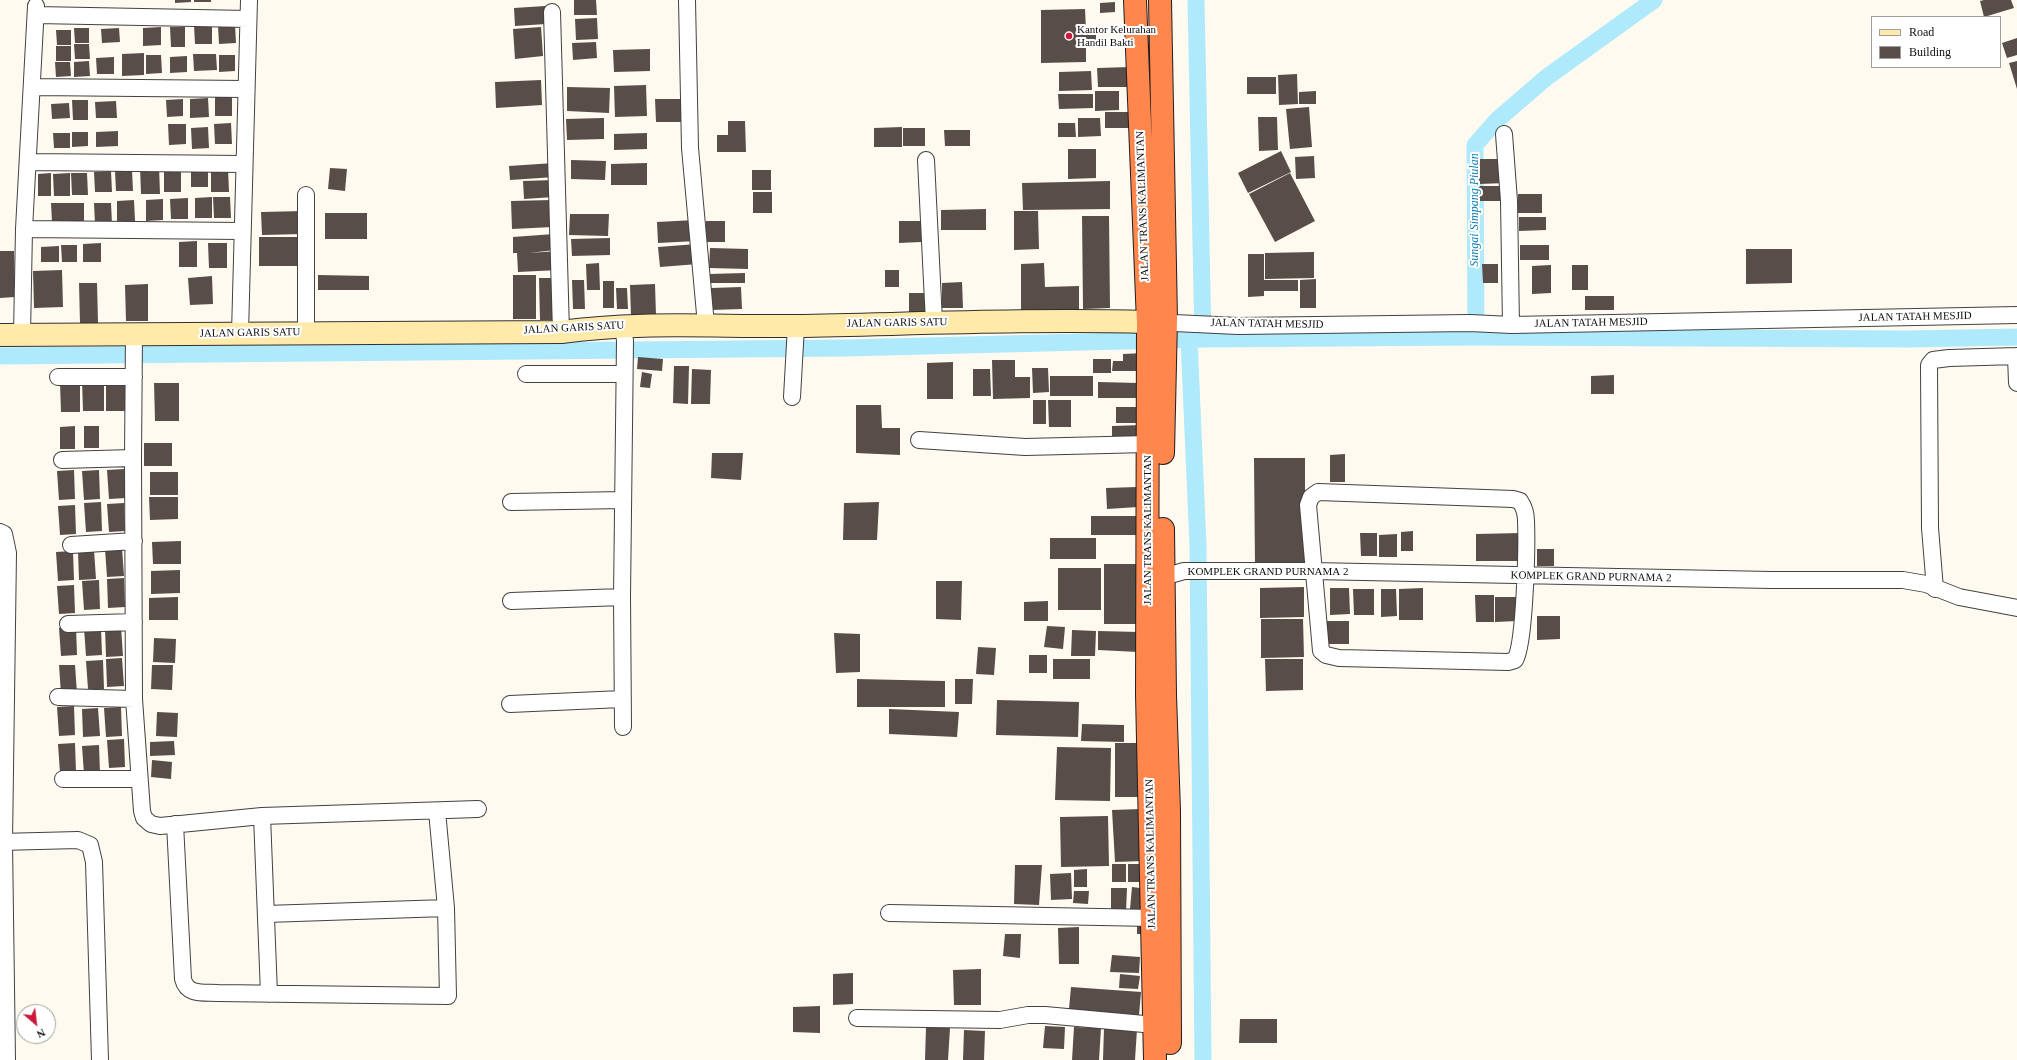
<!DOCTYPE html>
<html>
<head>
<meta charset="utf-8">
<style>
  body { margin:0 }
  #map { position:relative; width:2017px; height:1060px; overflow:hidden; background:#fffaef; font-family:Georgia,serif }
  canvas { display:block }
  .legend { position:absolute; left:1871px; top:16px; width:130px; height:52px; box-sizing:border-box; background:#fff; border:1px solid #9f9f9f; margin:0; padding:5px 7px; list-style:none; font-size:12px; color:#0e0e0e }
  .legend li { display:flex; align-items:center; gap:8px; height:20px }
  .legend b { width:20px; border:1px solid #9f9f9f }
  .north { position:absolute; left:16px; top:1004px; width:40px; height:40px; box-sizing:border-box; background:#fff; border:1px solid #9f9f9f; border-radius:50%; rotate:152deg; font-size:11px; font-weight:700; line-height:16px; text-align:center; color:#0e0e0e }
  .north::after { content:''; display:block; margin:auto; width:14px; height:18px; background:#cc1839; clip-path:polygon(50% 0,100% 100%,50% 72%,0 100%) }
</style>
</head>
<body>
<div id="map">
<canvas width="2017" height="1060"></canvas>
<ul class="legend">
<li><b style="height:5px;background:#ffeaaa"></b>Road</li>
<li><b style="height:11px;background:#584d49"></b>Building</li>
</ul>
<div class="north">N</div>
</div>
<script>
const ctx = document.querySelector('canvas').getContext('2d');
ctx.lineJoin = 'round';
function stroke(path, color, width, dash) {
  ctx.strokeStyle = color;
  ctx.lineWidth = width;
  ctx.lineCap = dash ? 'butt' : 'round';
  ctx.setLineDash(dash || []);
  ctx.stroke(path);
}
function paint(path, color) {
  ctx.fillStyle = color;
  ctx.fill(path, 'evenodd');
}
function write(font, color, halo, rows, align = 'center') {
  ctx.font = font + ' Georgia,serif';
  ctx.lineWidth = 4;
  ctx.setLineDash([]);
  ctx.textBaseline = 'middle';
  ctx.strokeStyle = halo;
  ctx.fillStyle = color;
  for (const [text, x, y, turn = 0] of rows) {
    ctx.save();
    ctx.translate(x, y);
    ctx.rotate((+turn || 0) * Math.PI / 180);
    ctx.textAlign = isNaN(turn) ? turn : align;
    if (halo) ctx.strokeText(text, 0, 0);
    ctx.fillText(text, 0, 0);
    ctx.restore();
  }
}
stroke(new Path2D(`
  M1196,0l7,339
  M1476,337l-1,-192 22,-25 50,-43 107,-77
  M1189,339l9,207 5,514
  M0,356l846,-8 357,-9 273,-2 432,2 109,-2`), '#aee9fc', 17);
paint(new Path2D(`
  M175,0h16v2l-16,1z
  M194,0h17v2h-17z
  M574,0h22l1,15h-23z
  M1984,0h27l3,8 -30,9 -4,-16z
  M1115,2v10l-15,1v-10z
  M545,6l1,18 -31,2 -1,-18z
  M1085,9l1,21 10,-1v14h-10v19l-45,1v-53z
  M597,18l1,21 -22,1 -1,-21z
  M194,25h18v19h-17z
  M235,25l1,18 -17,1 -1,-18z
  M161,27v18l-18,1v-18z
  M170,27h15v20h-14z
  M541,27l2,29 -28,3 -2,-30z
  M74,28h15v15h-14z
  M119,28l1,14 -18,1 -1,-14z
  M56,30h15v15h-14z
  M2017,38v17l-10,3 -5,-15z
  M596,42l1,16 -24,2 -1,-17z
  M74,44h15l1,15h-15z
  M56,46h15v15h-15z
  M650,49v22l-36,1 -1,-22z
  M144,53v22l-22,1v-22z
  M193,54h23l1,16 -23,1z
  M146,55h15l1,18 -16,1z
  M219,55h16v16l-16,1z
  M187,56v16l-17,1v-16z
  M114,57v17h-17l-1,-16z
  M89,61l1,15 -16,1v-15z
  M2017,61v28l-8,-26z
  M55,62h15l1,14 -15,1z
  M1131,67v20h-33l-1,-19z
  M1091,71l1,19 -33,1v-19z
  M1297,74l1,30 -19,1 -1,-30z
  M1247,77h29v17h-29z
  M541,80l1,25 -46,3 -1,-26z
  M646,85l1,31 -32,1 -1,-31z
  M567,87l43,1 -1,25 -42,-2z
  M1095,91h24v19l-24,1z
  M1316,91v13h-17v-12z
  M1058,94h35v14l-34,1z
  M215,95h17v21h-17z
  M208,98l1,19 -19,1v-19z
  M183,99v17l-16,1 -1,-17z
  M655,99h28v23h-27z
  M72,100h16v20h-15z
  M116,101l1,17h-21l-1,-16z
  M69,103l1,15 -18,1 -1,-15z
  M1309,107l3,40 -22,2 -4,-40z
  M1105,112h24v16h-24z
  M1258,117h19l1,33 -19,1z
  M604,118v21l-37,1 -1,-21z
  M1078,118h22l1,18 -23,1z
  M728,121h17l1,31h-29v-17h11z
  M231,123l1,21h-17l-1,-20z
  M1058,123h17l1,14h-18z
  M168,124h18v20l-17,1z
  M208,127l1,21 -17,1 -1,-21z
  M902,127v20h-28v-19z
  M903,128h22v18h-22z
  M944,130h26v16h-25z
  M118,131v15l-22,1v-15z
  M72,132h16v14l-16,1z
  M53,133h17v15h-16z
  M647,133v16l-33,1v-16z
  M1068,149h28v29l-28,1z
  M1281,151l10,21 -43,21 -10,-20z
  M1314,156l1,22 -19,1 -1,-22z
  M1479,159h26l1,24 -27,1z
  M571,160l35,1 -1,19 -34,-1z
  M554,163l1,14 -45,3 -1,-14z
  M647,163v22h-36v-21z
  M140,166h19l1,28h-19z
  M208,166v21h-17v-20z
  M211,168h17l1,24h-18z
  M330,168l17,1 -2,22 -17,-2z
  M132,170l1,21h-17l-1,-20z
  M752,170h19v20h-19z
  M111,171l1,21h-17l-1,-20z
  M181,171v21h-17v-20z
  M51,173v23h-13v-22z
  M70,173v23h-16l-1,-22z
  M71,173h16l1,22h-16z
  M1290,173l25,48 -40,21 -26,-48z
  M554,180v17l-30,2 -1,-18z
  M1110,181v28l-87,1 -1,-27z
  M1478,186h29v15h-29z
  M753,192h19v21h-19z
  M1518,194h24v19h-24z
  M212,197v21h-17v-20z
  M213,197h17l1,21h-17z
  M188,198v21h-17l-1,-20z
  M163,199v21l-17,1v-21z
  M134,200l1,21 -18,1v-21z
  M552,200l1,27 -41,2 -1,-28z
  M51,203h33v18l-32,1z
  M94,203h17l1,21h-17z
  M986,209v21h-45v-20z
  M304,211l-1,23 -41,1 -1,-23z
  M1014,211h24l1,38 -25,1z
  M325,213h42v26h-42z
  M570,214h39l-1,22 -39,-1z
  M1082,216h27l1,92 -27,1z
  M1519,217h27v13l-27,1z
  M695,220l1,21 -38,2 -1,-21z
  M706,221h19v21h-19z
  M899,221h22v21l-22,1z
  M554,234l1,16 -26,3 29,-2 1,19 -41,2 -1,-19h-4v-16z
  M259,237h41v29h-41z
  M610,238v17l-38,1 -1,-17z
  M197,241v26h-18v-25z
  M101,243v19h-18v-18z
  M208,243h19v25h-18z
  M697,244l1,20 -38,3 -2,-20z
  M61,245h16v17h-15z
  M1520,245h29v15h-29z
  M59,246v16h-18v-15z
  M710,248l38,1v20l-39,-1z
  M1746,249h46v34l-46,1z
  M0,251h14l1,46 -15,1z
  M1314,252v26l-49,1v-26z
  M1248,254h16v26h34v11h-34v5l-16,1z
  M599,263l1,27h-13l-1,-26z
  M1044,263l1,24 34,-1v24l-58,1v-47z
  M1482,264h16v19h-15z
  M1551,265v28l-19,1v-28z
  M1572,265h16v25h-16z
  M62,270l1,37 -29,1 -1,-37z
  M885,270h14v17h-14z
  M745,273v10h-36v-9z
  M318,275l51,1v14h-51z
  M513,275h23v44h-23z
  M212,276l1,28 -23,1 -2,-27z
  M539,278h20l1,42h-20z
  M1316,279v29h-16v-28z
  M572,280h12l1,29h-12z
  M603,281h11v27h-11z
  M962,282l1,26h-21v-25z
  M79,283h18l1,40h-18z
  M148,284v37h-22l-1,-36z
  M655,284l1,32 -25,1 -1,-32z
  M741,287l1,22 -31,1v-22z
  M616,288h11l1,21h-11z
  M909,293h23v21h-23z
  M1585,296h29v14h-29z
  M1144,353v18h-32l1,-10h10v-7z
  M638,357l25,2 -1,12 -25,-2z
  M1093,359h18v14h-18z
  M992,360h23v17h15v21l-37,1z
  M953,362v37h-26v-36z
  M674,366h15l-1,38 -15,-1z
  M1032,368h16l1,24 -16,1z
  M692,369l19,1 -1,34h-19z
  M973,369h17l1,27h-18z
  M642,372l10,2 -2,14 -10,-1z
  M1614,375v19h-23v-18z
  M1050,376h43v20h-43z
  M82,380h22v31h-21z
  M106,381h20v30h-20z
  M1098,382l41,1 -1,15h-40z
  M60,383h20v29h-19z
  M154,383h25v38h-24z
  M1033,400h13v24h-13z
  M1048,400h23v27h-22z
  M856,405h25l1,23h18v27l-44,-2z
  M1116,407h26v16h-26z
  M1143,425v13l-31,2v-14z
  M75,426v23h-15v-22z
  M84,426h15v22h-15z
  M144,443h28v23h-28z
  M712,453h31l-2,27 -30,-2z
  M1345,454v28h-15v-27z
  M1254,458h51v107l-50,1z
  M124,469l2,29 -17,1 -2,-29z
  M74,470l1,29 -16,1 -2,-29z
  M99,470l1,29 -16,1 -2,-29z
  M150,472h28v23h-28z
  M1137,487l1,20 -31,2 -1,-21z
  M149,497h29v22l-28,1z
  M101,502l1,29 -16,1 -2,-29z
  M879,502l-2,38h-34l1,-37z
  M124,503l1,28 -16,1 -2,-28z
  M75,505l1,29 -16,1 -2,-29z
  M1091,516h45v19h-45z
  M1413,531v20h-12v-19z
  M1360,533h17v23h-16z
  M1522,533v28h-46v-27z
  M1397,534v23h-18v-22z
  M1050,538h46v21h-46z
  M181,541v23h-28l-1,-22z
  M122,548l2,28 -17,1 -2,-28z
  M1537,549h17v17h-17z
  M94,550l2,29 -17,1 -1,-29z
  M73,551l1,29 -16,1 -2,-29z
  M1104,564h35v60h-35z
  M1058,568h43v42h-43z
  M180,570v23l-29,1v-23z
  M124,578l1,29 -17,1 -1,-29z
  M99,580l1,29 -16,1 -2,-29z
  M936,581h26l-1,39 -25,-1z
  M74,585l1,28 -16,1 -2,-28z
  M1304,587v30l-44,1v-30z
  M1330,588h19l1,26 -20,1z
  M1423,588v32h-24v-31z
  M1353,589h21v26h-20z
  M1381,589h15l1,27 -16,1z
  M1475,595h19v27h-18z
  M178,597v23h-29v-22z
  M1495,597h22v24l-22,1z
  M1048,601v20h-24v-19z
  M1537,616h23v23l-23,1z
  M1261,619h42l1,38 -43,1z
  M1327,621h22v23h-22z
  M1047,626l18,1 -2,22 -19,-2z
  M76,627l1,28 -16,1 -2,-28z
  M101,627l1,28 -16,1 -2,-28z
  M121,627l2,29 -17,1 -1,-29z
  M1072,630l24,1 -1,25h-24z
  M1098,631l41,1 -1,20 -40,-2z
  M834,633l26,1v38l-24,1z
  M154,638l22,1 -1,24 -22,-1z
  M978,647l18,1 -2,27 -18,-1z
  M1029,655h18v18h-18z
  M122,658l2,28 -17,1 -1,-28z
  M1053,659h37v20h-37z
  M1265,659h38v31l-37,1z
  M103,660l1,29h-16l-2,-28z
  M59,665h16l2,28 -16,1z
  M152,665h21l-1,25 -21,-1z
  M857,679l88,2v26h-88z
  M955,679h18l-1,25h-17z
  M997,700l82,2 -1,35 -82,-2z
  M74,706l1,29 -16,1 -2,-29z
  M121,707l1,29 -16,1 -2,-29z
  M98,708l2,28 -17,1 -1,-28z
  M889,709l70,3 -2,25 -68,-3z
  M157,712l21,1 -1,24 -21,-1z
  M1082,724l42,1v17l-43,-1z
  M124,739l1,28 -16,1 -2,-28z
  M174,741l1,14 -25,1v-14z
  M75,743l1,29 -16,1 -2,-29z
  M1115,743h24v54h-24z
  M99,745l1,28 -16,1 -2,-28z
  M1057,747l54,1 -1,53 -55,-1z
  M152,760l20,2 -1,17 -20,-2z
  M1141,809l2,52 -28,1 -3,-52z
  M1108,816l1,50 -48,1 -1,-50z
  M1112,864h14v18h-14z
  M1128,864h17v18h-17z
  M1015,865h27l-3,40 -25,-1z
  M1087,869v18h-13v-17z
  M1071,873l1,26 -21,1 -1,-26z
  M1132,887l16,2 -2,21 -16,-1z
  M1111,888h16l-1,24 -15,1z
  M1074,891h15l-1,13 -15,-1z
  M1137,921l11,13h-11z
  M1079,927v37h-20l-1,-36z
  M1005,934h16l-1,24 -17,-2z
  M1112,955l28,2 -1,16 -29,-1z
  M981,969v36h-27l-1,-35z
  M853,973v31l-20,1v-31z
  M1120,974l20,2 -2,13 -19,-1z
  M1071,987l70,5 -2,23 -70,-6z
  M820,1006v27l-27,-1v-25z
  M1240,1019h37v24h-38z
  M1045,1026l20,1 -1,22 -21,-1z
  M926,1027l24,1 -2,32h-23z
  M1074,1027l27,1 -2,32h-27z
  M1104,1028l33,1 -2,31h-32z
  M964,1030l21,1 -1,29h-21z`), '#584d49');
const street = new Path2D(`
  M687,0l3,148 16,177
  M552,12l9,320
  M36,15l212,4
  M33,87l212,2
  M1504,134l5,67 2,124
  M926,160l8,162
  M29,162l215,2
  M24,229l218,2
  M1166,319l8,4 64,3 232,-3 41,2 506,-10
  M623,325l2,16 -3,256 1,130
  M306,332v-137
  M134,333l-1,125 1,241 8,112 2,7 7,6 9,2 102,-10 216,-7
  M240,333l9,-333
  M22,335l2,-106 12,-223
  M2016,356l1,27
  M526,374h98
  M58,377h76
  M792,397l4,-71
  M919,440l106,7 123,-3
  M62,460l71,-2
  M1318,492l195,7 7,2c4,6 6,13 6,20 1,24 -1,123 -11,139l-7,2 -169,-4 -13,-3 -5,-4 -13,-146 3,-8z
  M511,502l112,-2
  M0,532l4,2 4,19 -4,289 3,218
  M71,545l63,-4
  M1163,577l21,-6h128l459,9h132l23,4 33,13 58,11
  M1935,589l-5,-61 -1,-163 4,-5 16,-2 68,-2
  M511,601l111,-4
  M68,624l66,-2
  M58,697l76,2
  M510,704l112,-5
  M63,779h75
  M262,816l7,178
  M175,824l8,155c4,17 21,13 35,14l230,3 -2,-88 -9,-97
  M0,842l78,-2 12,5 4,17 6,198
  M889,913l264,5
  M266,914l180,-6
  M857,1018l143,2 28,-5h17l110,10`);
const secondary = new Path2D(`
  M0,335l561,-3c78,-11 157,-5 235,-6 117,-2 234,-7 351,-4`);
const highway = new Path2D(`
  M1135,0l13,323 -1,371 8,366
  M1160,0l6,319 -3,134
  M1163,529l2,166 4,116 1,232`);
stroke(street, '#414141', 18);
stroke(secondary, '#303030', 24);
stroke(highway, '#1f1f1f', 24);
stroke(street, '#fff', 16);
stroke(secondary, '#ffeaaa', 22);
stroke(highway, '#ff864d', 22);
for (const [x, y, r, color] of [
  [1069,36,4,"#cc1839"]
]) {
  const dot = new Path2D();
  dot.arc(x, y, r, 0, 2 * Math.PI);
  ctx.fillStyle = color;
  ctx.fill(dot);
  stroke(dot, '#fff', 1.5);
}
write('11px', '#0e0e0e', '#fff', [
  ["Kantor Kelurahan",1077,30],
  ["Handil Bakti",1077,43]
], 'left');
write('11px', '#0e0e0e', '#fff', [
  ["JALAN TRANS KALIMANTAN",1143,206,-92],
  ["JALAN TATAH MESJID",1915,317,-1],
  ["JALAN GARIS SATU",897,323,-1],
  ["JALAN TATAH MESJID",1591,323,-1],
  ["JALAN TATAH MESJID",1267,324,1],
  ["JALAN GARIS SATU",574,328,-3],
  ["JALAN GARIS SATU",250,333,-1],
  ["JALAN TRANS KALIMANTAN",1148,530,-90],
  ["KOMPLEK GRAND PURNAMA 2",1268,572],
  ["KOMPLEK GRAND PURNAMA 2",1591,577,1],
  ["JALAN TRANS KALIMANTAN",1151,854,-91]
]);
write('italic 12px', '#0a7cad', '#fff', [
  ["Sungai Simpang Piulan",1475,210,-90]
]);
</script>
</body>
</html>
